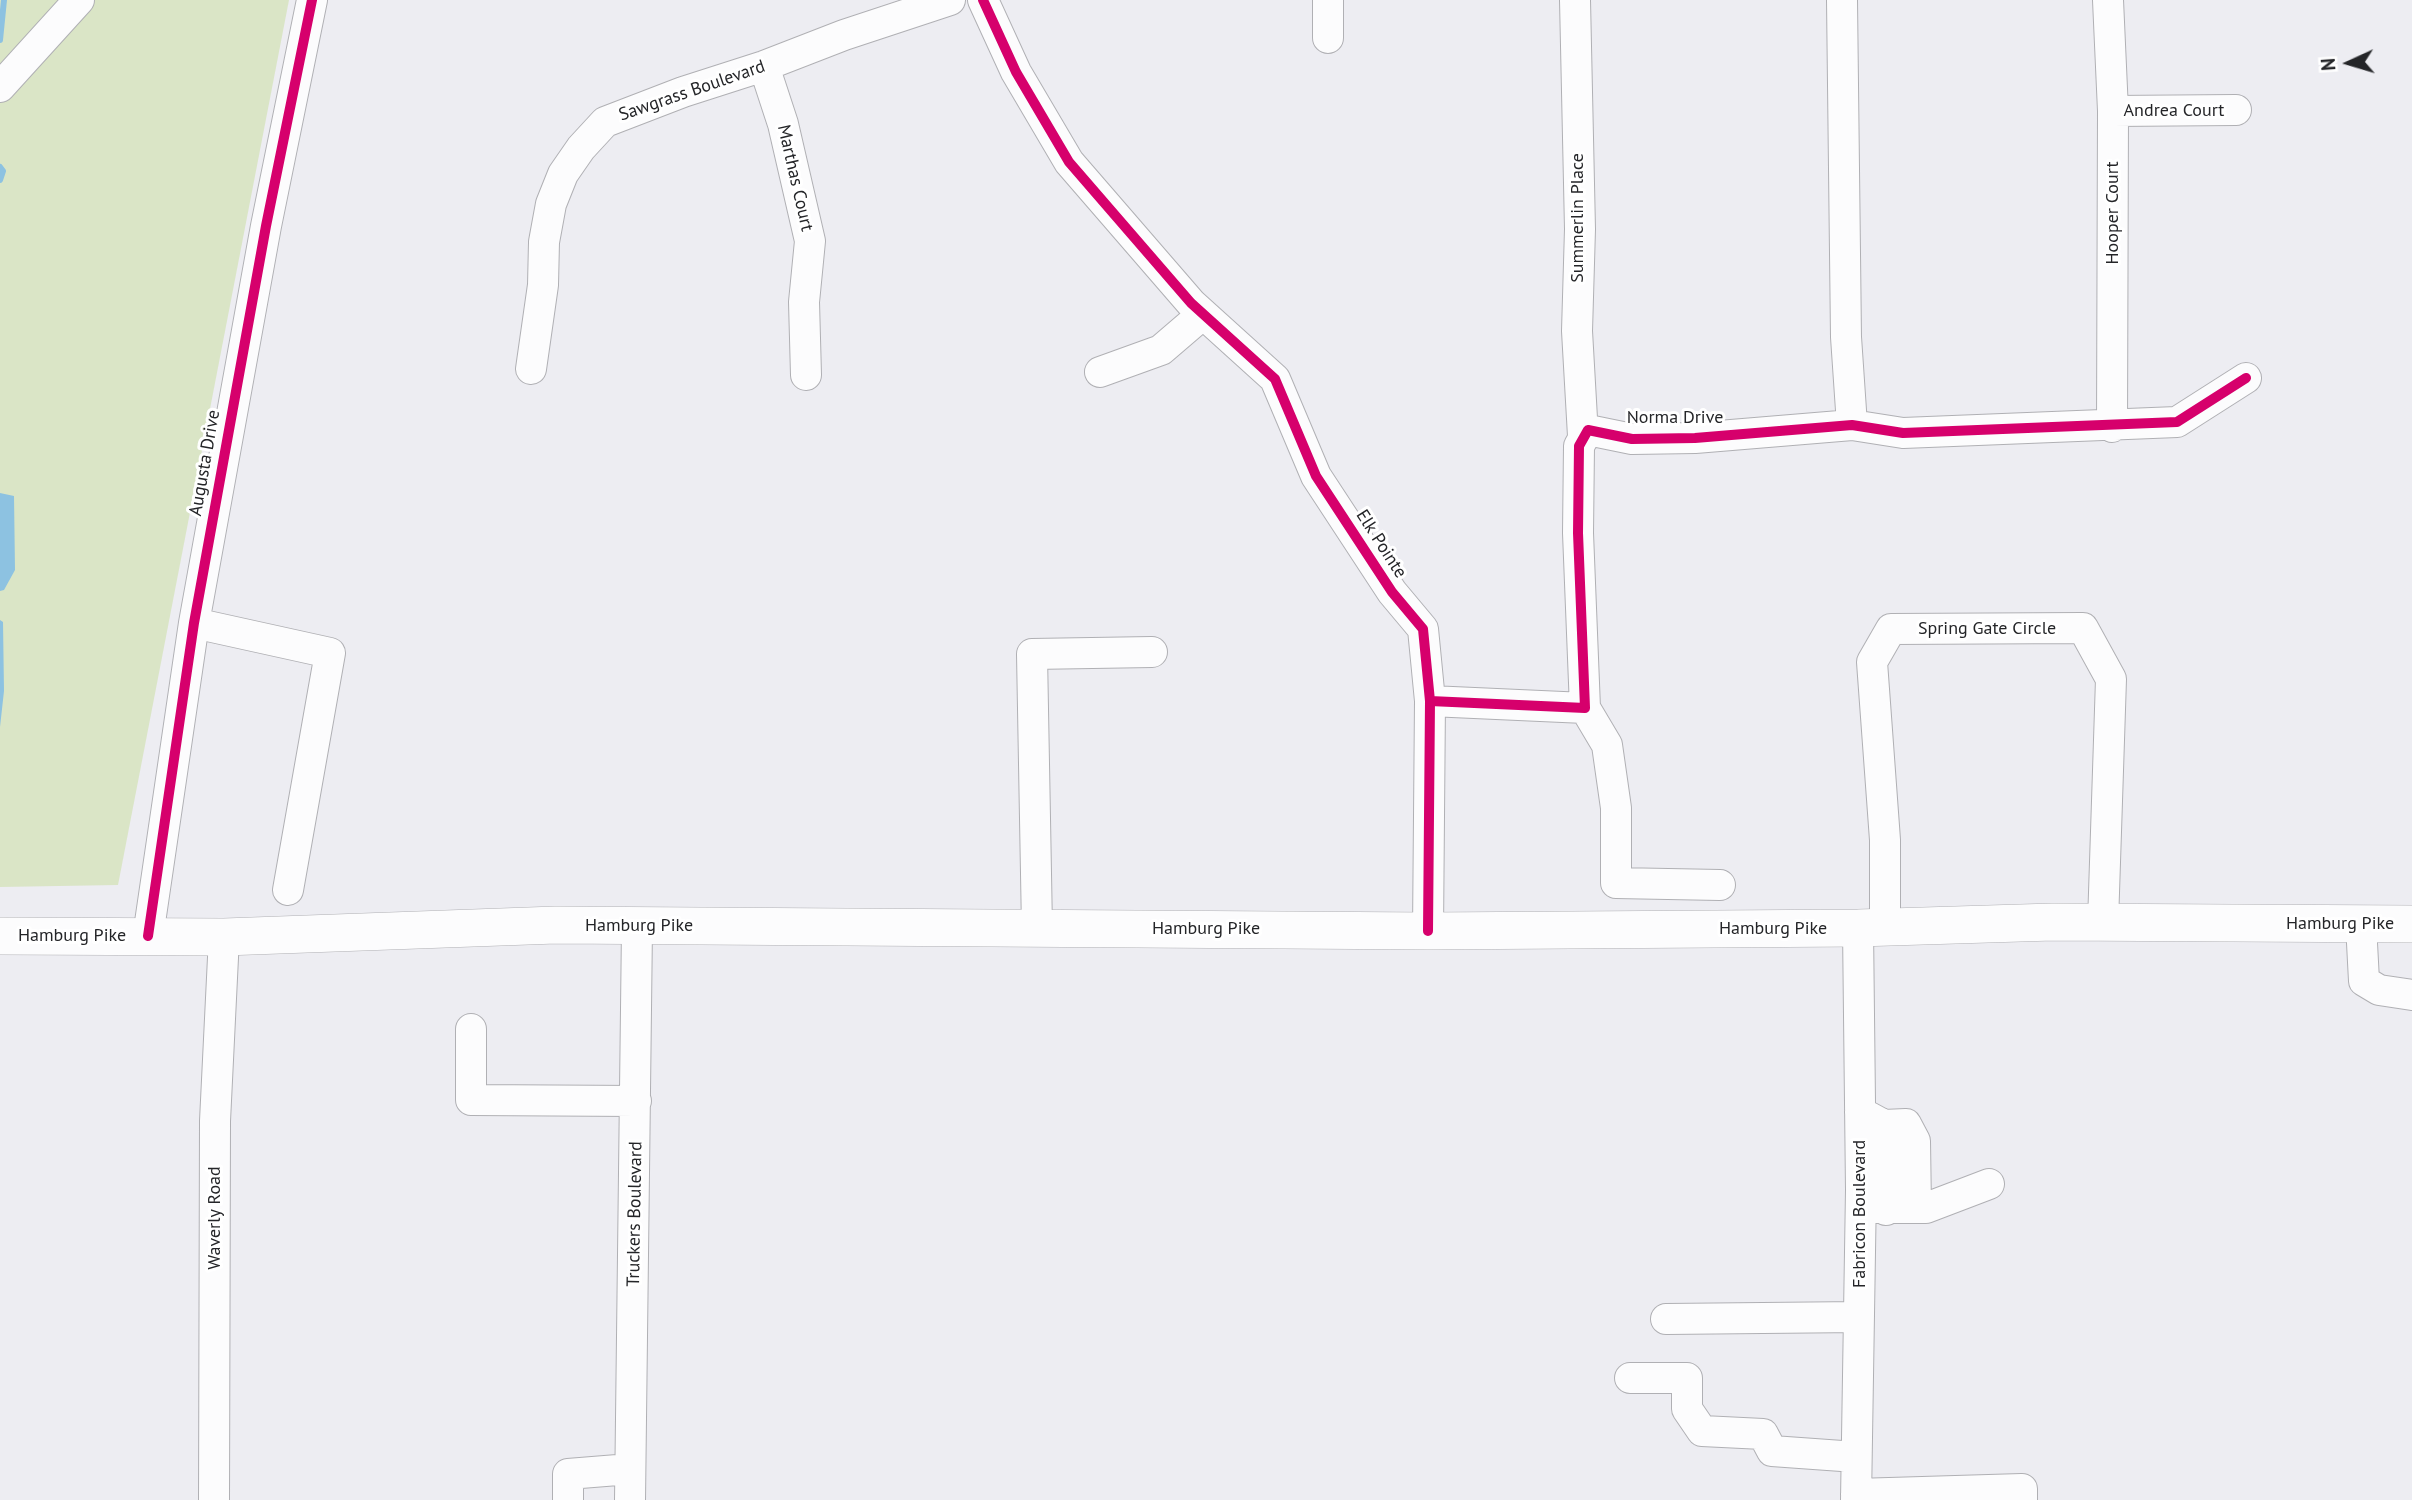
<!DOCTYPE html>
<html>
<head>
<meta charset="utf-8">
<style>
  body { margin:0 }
  #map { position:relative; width:2412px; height:1500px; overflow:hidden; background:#ededf2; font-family:"PT Sans",sans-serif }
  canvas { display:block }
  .north { position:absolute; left:2314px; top:28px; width:70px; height:70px; -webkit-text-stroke:5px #fff; paint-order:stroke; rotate:266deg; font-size:19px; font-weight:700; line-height:28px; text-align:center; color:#242528 }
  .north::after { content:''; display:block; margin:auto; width:24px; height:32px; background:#242528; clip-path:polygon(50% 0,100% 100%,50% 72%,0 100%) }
</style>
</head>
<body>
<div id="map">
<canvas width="2412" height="1500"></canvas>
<div class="north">N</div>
</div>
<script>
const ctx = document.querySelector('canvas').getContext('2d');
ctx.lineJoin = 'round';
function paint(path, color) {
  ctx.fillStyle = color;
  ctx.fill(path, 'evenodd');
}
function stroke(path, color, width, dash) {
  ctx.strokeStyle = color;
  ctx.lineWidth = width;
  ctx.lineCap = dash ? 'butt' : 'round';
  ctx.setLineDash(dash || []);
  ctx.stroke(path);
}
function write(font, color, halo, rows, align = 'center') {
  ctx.font = font + ' "PT Sans",sans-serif';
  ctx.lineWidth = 6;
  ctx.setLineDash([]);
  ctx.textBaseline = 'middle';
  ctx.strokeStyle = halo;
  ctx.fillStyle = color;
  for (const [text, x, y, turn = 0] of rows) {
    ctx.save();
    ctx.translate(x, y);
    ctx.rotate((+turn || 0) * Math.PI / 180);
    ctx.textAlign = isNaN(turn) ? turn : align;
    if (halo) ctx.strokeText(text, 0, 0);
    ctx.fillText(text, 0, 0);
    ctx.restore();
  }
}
paint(new Path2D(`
  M0,0h289l-171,885 -118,2z`), '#dae5c6');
paint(new Path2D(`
  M0,493l14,3 1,74 -11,20 -4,1z
  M0,620l3,2 1,69 -4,36z`), '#8dc2e1');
stroke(new Path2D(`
  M0,40l4,-40
  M0,167l3,4 -3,9`), '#8dc2e1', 6);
const minor = new Path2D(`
  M983,0l33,72 53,90 122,141 84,76 41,97 76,116 31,37 7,72 -2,230
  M1328,0v38
  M1575,0l5,229 -3,102 6,105
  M1842,0l4,337 6,88
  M2108,0l5,111 -1,316
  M764,66l19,58 27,117 -6,61 2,73
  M0,87l79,-87
  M2113,111l123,-1
  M531,369l12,-84 1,-43 7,-38 12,-30 18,-26 24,-26 78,-30 81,-26 80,-31 106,-35
  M1100,372l61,-22 42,-36
  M194,623l136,30 -42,237
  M1430,701l155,7 -7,-175 1,-87 9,-16 44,9 63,-1 157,-13 51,8 274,-11 69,-44
  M1585,708l22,37 9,63v75l104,2
  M2361,924l3,57 15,9 33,5
  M1885,927v-87l-13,-178 19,-33 192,-1 28,51 -8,244
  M1037,928l-5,-274 120,-2
  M148,936l46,-313 72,-397 46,-226
  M471,1029v71l165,1
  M1860,1112l24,13 4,16 -2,69
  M1884,1125l22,-1 9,17 1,67
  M1861,1208h65l63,-24
  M1666,1319l193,-2
  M1630,1378h57v31l15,22 61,3 9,17 84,6
  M1856,1494l166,-5v11
  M214,1500l1,-379 9,-184
  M568,1500v-26l62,-5
  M630,1500l7,-573
  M1856,1500l5,-310 -3,-262`);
const major = new Path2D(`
  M0,936l224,1 332,-12 872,6 430,-3 195,-6 359,2`);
stroke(minor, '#b0b0b4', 32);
stroke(major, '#b0b0b4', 38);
stroke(minor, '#fcfcfd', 30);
stroke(major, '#fcfcfd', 37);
stroke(new Path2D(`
  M983,0l33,72 53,90 122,141 84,76 41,97 76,116 31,37 7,72 -2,230
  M1430,701l155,7 -7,-175 1,-87 9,-16 44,9 63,-1 157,-13 51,8 274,-11 69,-44
  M148,936l46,-313 72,-397 46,-226`), '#d6006c', 10);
write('18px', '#242528', '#fff', [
  ["Sawgrass Boulevard",692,91,-19],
  ["Andrea Court",2174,111],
  ["Marthas Court",795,178,77],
  ["Hooper Court",2113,213,-90],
  ["Summerlin Place",1578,218,-90],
  ["Norma Drive",1675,418],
  ["Augusta Drive",205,463,-80],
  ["Elk Pointe",1381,544,57],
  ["Spring Gate Circle",1987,629],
  ["Hamburg Pike",2340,924],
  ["Hamburg Pike",639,926],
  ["Hamburg Pike",1206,929],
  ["Hamburg Pike",1773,929],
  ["Hamburg Pike",72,936],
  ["Truckers Boulevard",635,1214,-89],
  ["Fabricon Boulevard",1860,1214,-90],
  ["Waverly Road",215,1218,-90]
]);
</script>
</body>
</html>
